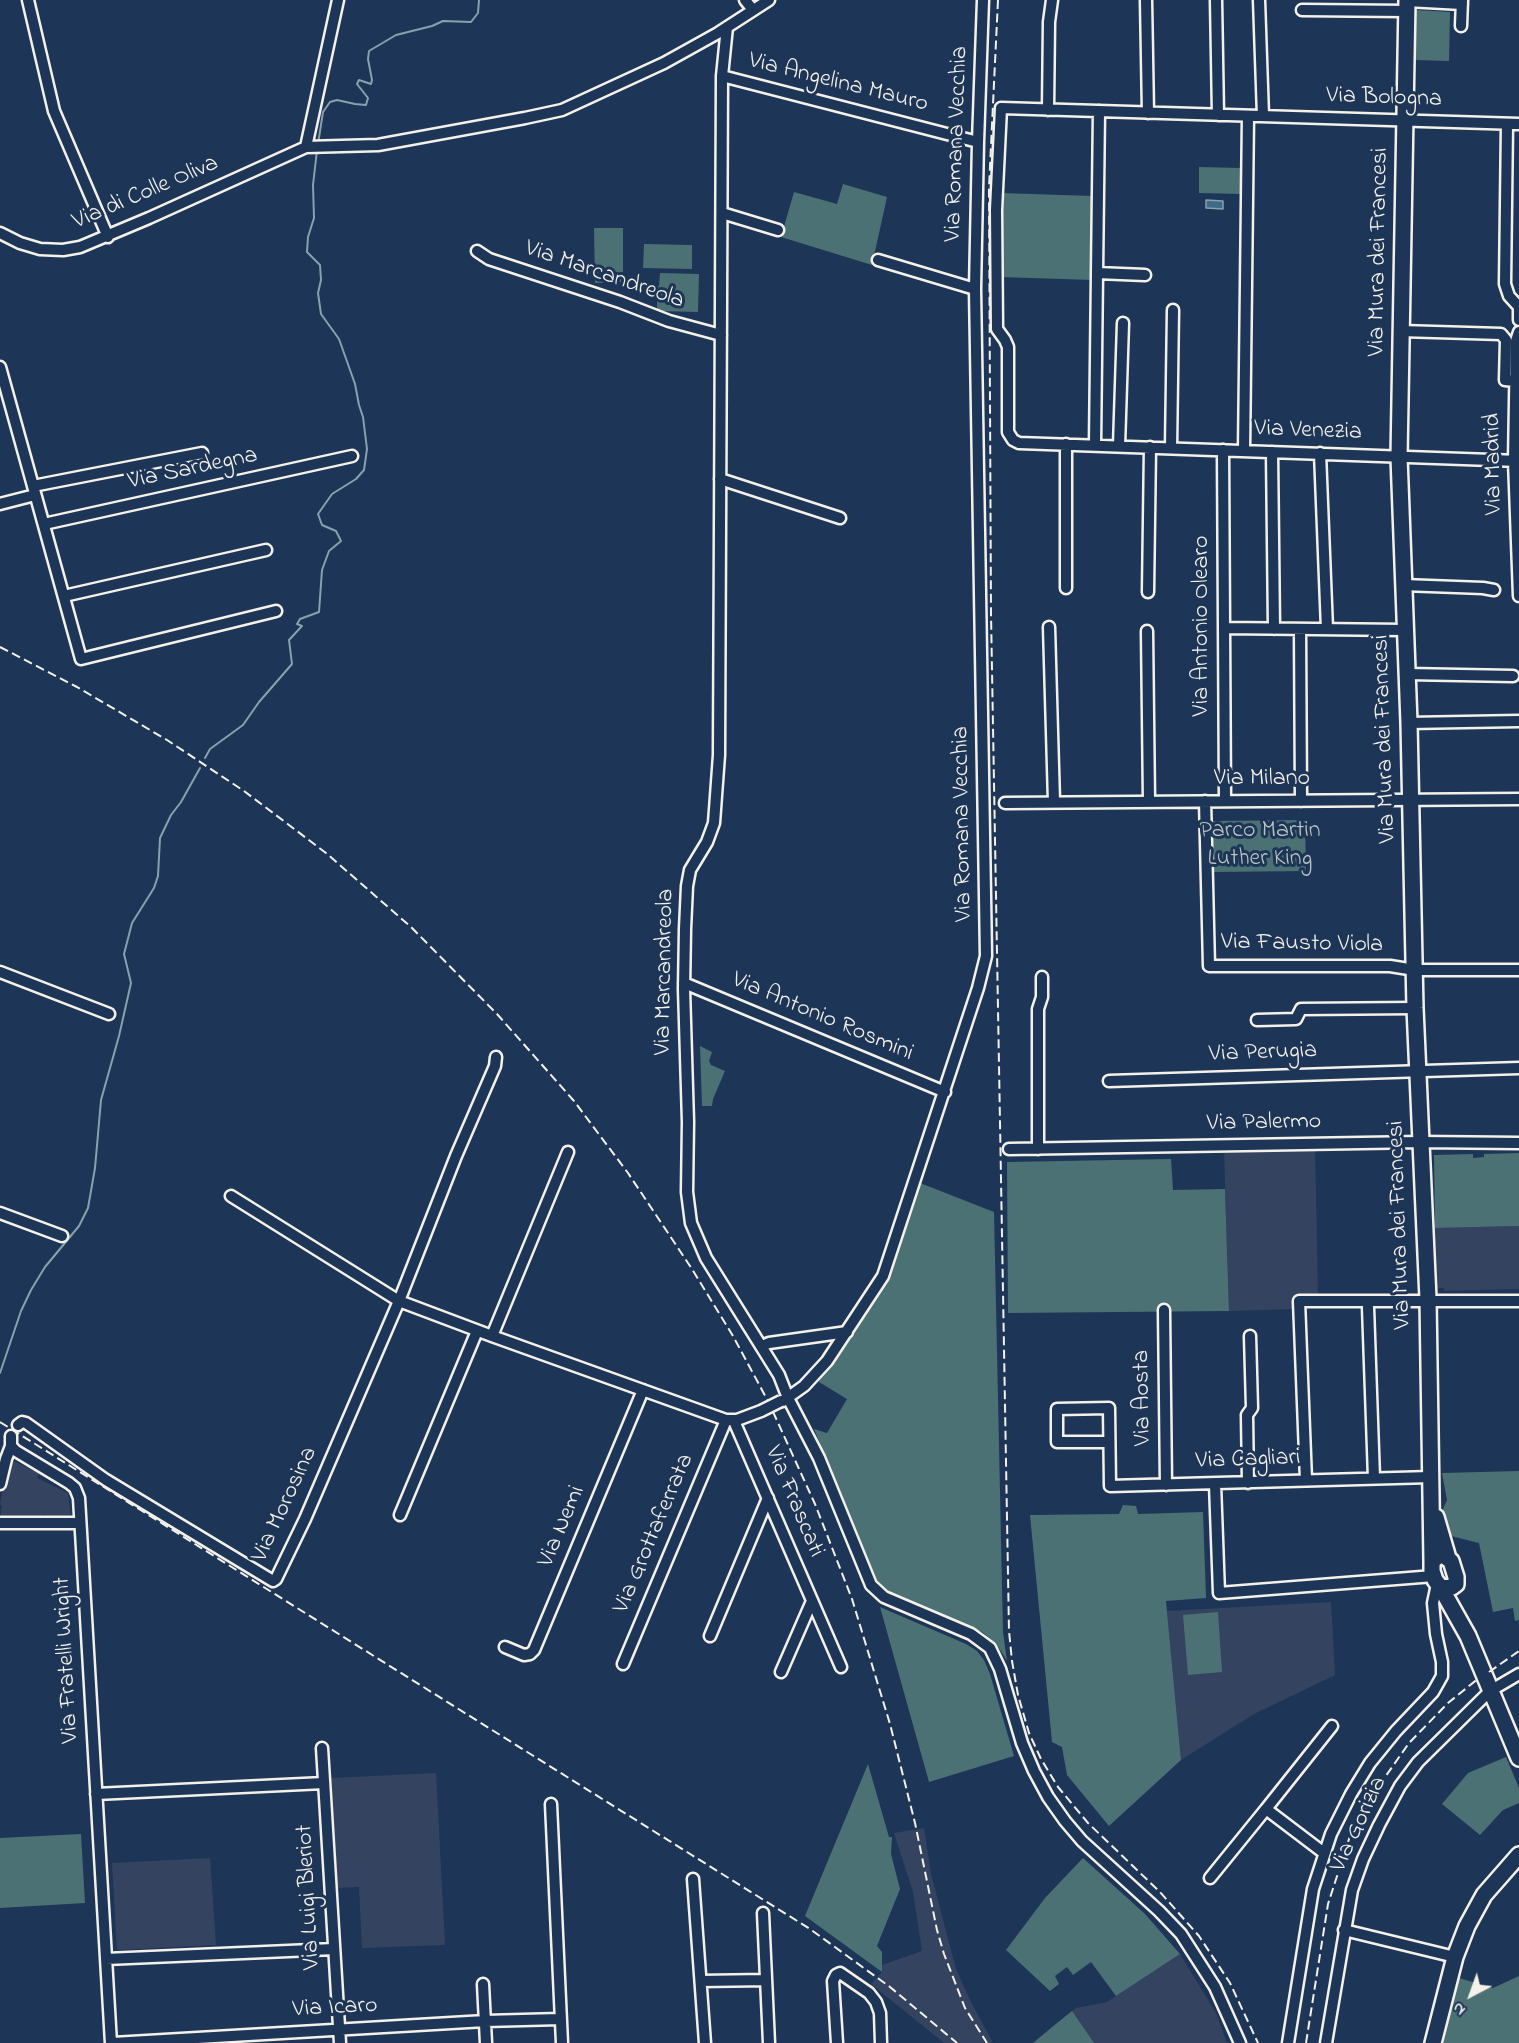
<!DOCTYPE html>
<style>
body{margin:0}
#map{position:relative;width:1519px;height:2043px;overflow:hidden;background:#1d3557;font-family:"Indie Flower",sans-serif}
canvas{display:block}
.north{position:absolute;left:1441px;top:1965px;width:60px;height:60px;-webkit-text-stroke:4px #1d3557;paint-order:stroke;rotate:221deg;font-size:16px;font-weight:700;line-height:24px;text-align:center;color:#f4f1e8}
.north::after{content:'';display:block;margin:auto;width:21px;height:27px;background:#f4f1e8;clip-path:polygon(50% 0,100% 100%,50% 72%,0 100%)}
</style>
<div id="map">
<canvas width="1519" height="2043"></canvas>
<div class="north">N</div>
</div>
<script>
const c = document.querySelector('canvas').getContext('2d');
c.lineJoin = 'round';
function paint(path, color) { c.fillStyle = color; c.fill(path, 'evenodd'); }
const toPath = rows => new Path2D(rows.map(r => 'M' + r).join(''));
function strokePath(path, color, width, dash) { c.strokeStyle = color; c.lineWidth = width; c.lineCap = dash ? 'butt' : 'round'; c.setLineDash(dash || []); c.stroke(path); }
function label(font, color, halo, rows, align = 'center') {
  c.font = font + ' "Indie Flower",sans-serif'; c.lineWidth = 6; c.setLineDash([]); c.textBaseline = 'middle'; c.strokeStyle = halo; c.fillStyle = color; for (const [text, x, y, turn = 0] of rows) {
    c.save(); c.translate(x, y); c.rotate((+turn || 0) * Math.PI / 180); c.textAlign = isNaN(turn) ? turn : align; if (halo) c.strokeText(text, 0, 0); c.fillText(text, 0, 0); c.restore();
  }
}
paint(toPath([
 [1315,1146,1318,1296,1294,1296,1294,1309,1229,1311,1224,1148,1227,1151],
 [1519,1226,1519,1289,1444,1291,1444,1288,1437,1288,1435,1228],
 [9,1459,39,1473,37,1478,68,1493,71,1518,46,1520,45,1513,44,1516,32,1517,31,1522,0,1521,2,1506,0,1504],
 [1331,1602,1335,1675,1254,1714,1181,1760,1167,1611],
 [436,1773,445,1945,362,1948,359,1887,336,1888,331,1778],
 [924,1828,931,1874,956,1969,971,2002,993,2043,944,2043,871,1984,882,1972,882,1965,922,1951,913,1892,894,1833],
 [210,1858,216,1945,117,1950,112,1863],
 [1180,1954,1216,2013,1227,2043,1033,2043,1076,2008,1107,2002]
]), '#344460');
paint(toPath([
 [1416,10,1450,12,1449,61,1415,60],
 [1199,167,1241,168,1241,194,1199,193],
 [843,184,887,197,872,265,781,237,794,192,837,204],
 [1000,193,1093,196,1093,280,1000,277],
 [594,228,623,228,623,282,595,283],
 [644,244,692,245,692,269,643,268],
 [660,273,699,274,698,312,657,311,657,286,659,286],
 [1305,820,1306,871,1214,872,1213,821],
 [700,1046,712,1052,709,1061,711,1065,725,1071,713,1099,712,1106,702,1106],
 [1519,1153,1519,1226,1435,1228,1434,1155,1473,1154,1473,1158,1484,1157,1484,1154],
 [1171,1159,1173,1190,1225,1189,1229,1311,1008,1313,1007,1162],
 [915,1181,994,1212,1003,1632,1007,1661,997,1645,982,1632,890,1592,878,1583,814,1429,827,1433,847,1399,819,1382,823,1366,883,1276],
 [1519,1471,1519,1620,1515,1621,1513,1608,1493,1612,1479,1543,1447,1535,1442,1519,1443,1509,1447,1500,1442,1473],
 [1123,1505,1136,1506,1138,1514,1203,1512,1206,1598,1166,1601,1181,1760,1109,1826,1067,1775,1062,1747,1052,1742,1030,1515,1119,1514],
 [880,1607,966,1644,977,1651,984,1660,990,1674,1014,1756,929,1782],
 [1218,1612,1222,1672,1188,1675,1183,1615],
 [1506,1757,1519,1788,1519,1803,1503,1810,1480,1835,1442,1804,1468,1773],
 [868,1764,889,1837,892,1837,891,1854,900,1889,877,1946,882,1952,882,1972,805,1916],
 [81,1834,85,1903,0,1908,0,1838],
 [1083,1858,1145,1914,1180,1954,1116,1996,1091,1962,1073,1975,1067,1967,1055,1976,1059,1984,1050,1991,1006,1950,1045,1898],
 [1519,1976,1519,2043,1443,2043,1459,1978,1493,1988],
 [1072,2011,1094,2043,1033,2043,1057,2023]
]), '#4b7174');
const water = toPath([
 [1206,200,1223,201,1223,209,1206,208,1206,200]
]);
paint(water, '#3f6b86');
strokePath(water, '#87a1ad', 1.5);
strokePath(toPath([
 [318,144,323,112,330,102,337,100,355,104,366,105,368,98,357,84,359,80,371,84,372,80,368,59,369,51,396,35,432,26,443,21,471,22,478,13,479,0],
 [205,758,210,749,243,725,259,702,292,664,289,640,302,626,297,624,300,619,319,612,322,570,329,551,341,541,336,531,322,525,318,514,332,494,356,479,364,470,367,449,363,417,359,405,355,384,339,339,321,314,318,293,321,280,320,265,307,252,308,237,314,218,313,185,317,150],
 [0,1373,21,1311,31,1290,45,1267,79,1226,88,1208,95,1168,101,1100,119,1036,131,983,124,954,132,923,154,888,158,876,160,838,171,815,181,802,200,768]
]), '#87a1ad', 2);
const street = toPath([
 [28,0,54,111,108,237],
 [745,0,753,10],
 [1146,0,1148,113],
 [1216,0,1218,115],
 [1259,0,1263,116],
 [1407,1,1462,4],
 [1302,10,1407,11],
 [1461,26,1462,0],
 [727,27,722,76,719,755,714,823,707,842,690,870,687,886,685,929,684,989,688,1122,687,1192,691,1223,706,1258,779,1375,788,1398,819,1458,871,1585,884,1597,971,1634,990,1648,1000,1669,1022,1743,1034,1771,1048,1797,1065,1821,1082,1841,1159,1911,1181,1934,1215,1987,1240,2043],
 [722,76,978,142],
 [1048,110,1049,22,1052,0],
 [1099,111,1097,273,1145,275],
 [1507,124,1505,284,1509,296,1519,307,1519,320],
 [1519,124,1001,108,996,210,997,329,1005,340,1008,347,1008,432,1013,440,1019,443,1519,461],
 [306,147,338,0],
 [722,213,778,230],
 [0,233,20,243,40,249,63,250,80,247,149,218,306,147,378,145,525,118,562,110,664,63,718,33,769,0],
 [477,251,489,259,620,302,669,321,721,335],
 [878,260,975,289],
 [1401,331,1501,334,1506,340,1505,380,1515,381],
 [1519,332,1516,341,1514,461,1519,596],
 [0,367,81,659,276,611],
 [1095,445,1097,273],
 [1119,446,1123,323],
 [1171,448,1173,310],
 [1223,450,1225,801],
 [1244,451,1248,116],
 [1272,452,1274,629],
 [1320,453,1327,629],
 [720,479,840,518],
 [33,486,202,453],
 [0,504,35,495],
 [44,524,352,456],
 [1403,585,1483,588,1494,590],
 [1066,588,1066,444],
 [1148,592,1150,447],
 [64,596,266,550],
 [1049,627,1054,802],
 [1225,628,1404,630],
 [1300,629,1301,801],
 [1147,631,1149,802],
 [1407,674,1513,676],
 [1409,723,1519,721],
 [1205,801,1209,966,1390,966,1415,970,1519,970],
 [1005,803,1519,799],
 [0,972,109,1014],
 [684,983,945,1092],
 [1257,1020,1296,1019,1301,1009,1415,1008],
 [1109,1081,1519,1068],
 [1009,1149,1420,1142,1519,1143],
 [1038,1149,1038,1009,1042,997,1042,977],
 [231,1196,399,1301,456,1156,495,1066,496,1057],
 [0,1213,62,1236],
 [1368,1307,1374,1478],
 [1164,1310,1166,1485],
 [492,1336,568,1152],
 [762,1346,769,1343,847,1332],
 [783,1401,804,1386,827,1361,883,1276,978,988,986,956,975,289,978,142,983,0],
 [734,1421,841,1667],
 [18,1425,22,1422,26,1423,106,1480,273,1581,276,1579,305,1519,399,1301,492,1336,726,1420,737,1420,761,1411],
 [1109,1442,1057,1442,1057,1409,1109,1408,1110,1486,1431,1477],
 [11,1446,16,1451,69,1483,75,1488,79,1498,111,2043],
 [1306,1480,1299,1301,1519,1301],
 [1248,1483,1247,1415,1252,1408,1250,1336],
 [0,1484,6,1459,11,1446,11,1436],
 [1215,1484,1219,1593,1434,1576],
 [400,1515,477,1331],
 [0,1523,80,1523],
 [710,1636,768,1498],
 [505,1647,524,1655,530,1654,534,1650,643,1390],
 [623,1664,726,1420],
 [781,1672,812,1601],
 [322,1748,340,2043],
 [96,1794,324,1783],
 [551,1804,562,2043],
 [1266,1809,1332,1726],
 [1210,1878,1266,1809,1324,1853],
 [693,1879,705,2043],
 [763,1913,769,2043],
 [1344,1930,1455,1957],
 [106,1959,334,1949],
 [701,1981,766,1980],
 [483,1984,486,2043],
 [113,2043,485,2021,560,2019],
 [837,2043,833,1981,836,1975,840,1973,869,1993,876,2002,880,2013,881,2043],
 [1288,2043,1313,1889,1331,1834,1351,1794,1370,1763,1396,1731,1433,1692,1442,1676,1442,1662,1436,1634,1433,1603,1437,1584],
 [1326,2043,1352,1890,1363,1859,1379,1825,1400,1786,1418,1762,1490,1691,1519,1674]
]);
const secondary = toPath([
 [1407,0,1399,457,1409,723,1415,1008,1428,1299,1432,1562],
 [1436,1517,1448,1558],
 [1438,1556,1444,1556,1451,1561,1456,1577,1456,1584,1452,1587,1441,1588,1435,1580,1432,1571,1432,1562,1438,1556],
 [1441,1588,1468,1636,1519,1758],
 [1433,2043,1455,1957,1467,1926,1484,1895,1519,1855]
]);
strokePath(street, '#f4f1e8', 15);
strokePath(secondary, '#f4f1e8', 20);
strokePath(street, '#1d3557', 10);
strokePath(secondary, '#1d3557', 15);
strokePath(toPath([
 [998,0,989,188,991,613,1009,1631,1012,1661,1018,1695,1029,1733,1041,1759,1058,1787,1088,1823,1160,1892,1199,1936,1230,1983,1258,2043],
 [0,647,77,687,167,740,244,791,326,853,411,927,497,1014,574,1101,628,1173,692,1269,733,1336,769,1403,815,1504,852,1599,890,1724,915,1823,937,1930,944,1954,965,2008,987,2043],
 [0,1422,810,1929,890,1987,957,2043],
 [1489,1672,1519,1651],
 [1306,2043,1328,1904,1351,1833,1376,1790,1409,1743,1448,1703,1479,1678]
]), '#f4f1e8', 2, [9, 4.5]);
const streetBridge = toPath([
 [761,1411,781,1401]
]);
strokePath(streetBridge, '#f4f1e8', 15, []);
strokePath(streetBridge, '#1d3557', 10);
label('24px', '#f4f1e8', '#1d3557', [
 ["Via Angelina Mauro",838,84,14],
 ["Via Bologna",1384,99,2],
 ["Via Romana Vecchia",958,144,-88],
 ["Via di Colle Oliva",146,194,-23],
 ["Via Mura dei Francesi",1380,252,-89],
 ["Via Marcandreola",604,276,19],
 ["Via Venezia",1308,432,2],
 ["Via Madrid",1495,464,-91],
 ["Via Sardegna",193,470,-12],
 ["Via Antonio Olearo",1203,626,-90],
 ["Via Mura dei Francesi",1386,739,-92],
 ["Via Milano",1262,780],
 ["Via Romana Vecchia",964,824,-91],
 ["Via Fausto Viola",1302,945,1],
 ["Via Marcandreola",666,972,-89],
 ["Via Antonio Rosmini",822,1018,23],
 ["Via Perugia",1263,1054,-2],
 ["Via Palermo",1264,1124,-1],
 ["Via Mura dei Francesi",1401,1225,-92],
 ["Via Aosta",1144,1398,-91],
 ["Via Cagliari",1248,1461,-2],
 ["Via Frascati",793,1502,67],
 ["Via Morosina",286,1505,-65],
 ["Via Nemi",563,1527,-67],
 ["Via Grottaferrata",655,1534,-67],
 ["Via Fratelli Wright",68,1660,-93],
 ["Via Gorizia",1360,1825,-65],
 ["Via Luigi Bleriot",310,1897,-93],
 ["Via Icaro",335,2009,-3]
]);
label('24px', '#b9c4bf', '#1d3557', [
 ["Parco Martin",1260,832],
 ["Luther King",1260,860]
]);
</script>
